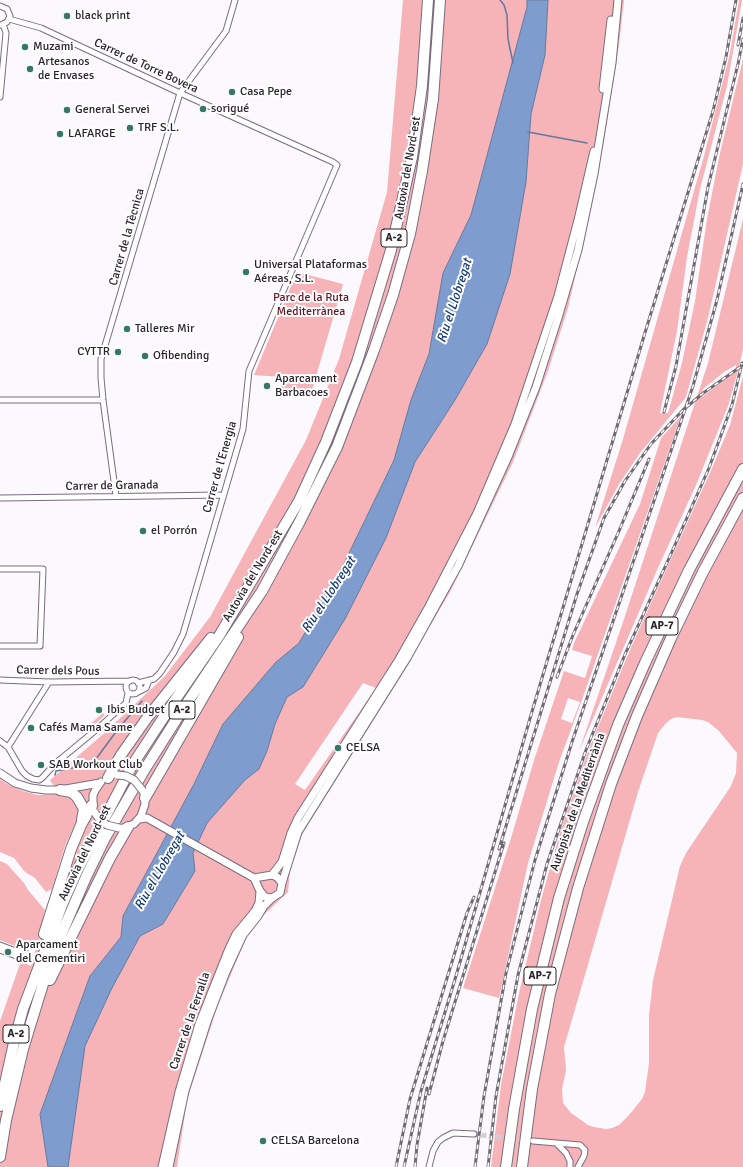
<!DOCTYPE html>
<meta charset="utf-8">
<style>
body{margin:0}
canvas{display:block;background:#fcf9fe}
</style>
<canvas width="743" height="1167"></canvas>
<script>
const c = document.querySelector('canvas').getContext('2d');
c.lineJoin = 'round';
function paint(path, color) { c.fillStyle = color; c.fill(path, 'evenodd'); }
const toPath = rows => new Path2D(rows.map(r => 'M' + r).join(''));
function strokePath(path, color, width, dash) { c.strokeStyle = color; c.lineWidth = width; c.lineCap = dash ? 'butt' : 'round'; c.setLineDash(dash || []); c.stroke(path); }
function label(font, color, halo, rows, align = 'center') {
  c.font = font + ' Signika,sans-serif'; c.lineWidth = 4; c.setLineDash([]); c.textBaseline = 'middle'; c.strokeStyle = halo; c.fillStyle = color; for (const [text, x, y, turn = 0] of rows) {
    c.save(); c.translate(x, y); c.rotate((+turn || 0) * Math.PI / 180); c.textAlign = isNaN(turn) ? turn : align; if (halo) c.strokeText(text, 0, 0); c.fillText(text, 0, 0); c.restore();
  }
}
paint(toPath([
 [403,0,527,0,527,7,471,215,443,273,429,354,411,400,394,459,336,580,299,643,276,662,223,724,194,784,123,916,121,937,90,976,40,1114,48,1167,0,1167,0,1021,21,961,31,966,36,948,17,943,15,946,0,940,0,861,7,864,24,883,28,890,45,910,38,944,67,846,81,814,80,809,77,821,65,846,52,889,46,892,35,878,25,872,14,858,0,852,0,779,7,784,23,791,38,795,59,794,50,780,101,736,165,676,210,617,306,440,339,359,387,192],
 [548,0,624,0,619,45,604,141,588,220,568,308,548,371,513,462,450,592,411,658,368,728,306,823,290,871,288,892,250,928,217,1008,187,1100,177,1167,68,1167,85,1046,112,988,140,936,163,924,195,871,193,853,207,823,245,780,259,769,267,751,275,724,287,697,303,687,345,619,386,538,415,462,455,400,487,344,510,274,526,182,531,114,545,55],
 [363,683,376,688,305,790,295,784],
 [739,0,742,0,727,86,700,189,687,257,677,331,660,413,668,413,682,363,695,301,707,219,720,153,743,59,743,164,708,318,686,397,640,453,619,484,595,528,623,439,704,156,730,53],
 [743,219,743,349,738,371,728,406,696,485,657,570,579,751,624,619,708,363],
 [736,365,736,371,702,397,703,389,724,372],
 [297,272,343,284,310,397,280,395,282,377,254,375],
 [743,376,743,1167,491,1167,501,1085,519,993,541,900,561,829,588,751,632,645,713,466,730,425],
 [677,717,702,720,708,722,719,731,737,753,736,773,731,786,686,853,680,866,653,980,649,1015,649,1063,645,1092,642,1099,629,1115,619,1125,612,1128,606,1129,594,1127,588,1125,571,1113,563,1103,562,1089,566,1070,564,1047,638,792,658,733,666,723,671,719],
 [681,416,583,697,559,762,528,863,499,998,463,988,511,838,535,757,564,671,585,678,592,656,572,650,574,643,640,504,661,438],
 [568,698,580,702,572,723,561,719],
 [103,713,105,715,104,716,92,727,89,725]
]), '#f6b4b8');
const water = toPath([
 [527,0,548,0,545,55,531,114,526,182,510,274,487,344,455,400,415,462,386,538,345,619,303,687,287,697,275,724,267,751,259,769,245,780,207,823,193,853,195,871,163,924,140,936,112,988,85,1046,68,1167,48,1167,40,1114,90,976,121,937,123,916,194,784,223,724,276,662,299,643,336,580,394,460,411,400,429,354,443,273,471,215,527,7,527,0]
]);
paint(water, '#7e9dce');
strokePath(water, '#64789d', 1);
strokePath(toPath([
 [500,0,504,5,507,15,508,39,513,63],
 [528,132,587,143],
 [55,775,56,771,88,765,96,759,118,729,142,701]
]), '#64789d', 1.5);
strokePath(toPath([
 [474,1134,527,1141]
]), '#d2ced4', 5, [5, 2.5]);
const minor = toPath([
 [0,6,7,9,10,16,7,22,1,25],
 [9,19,41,28,180,93,333,162,337,165,249,371,243,429,183,634,174,652,160,673,154,679,138,683],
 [0,97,6,33,3,24],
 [0,400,103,400],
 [116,496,103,400,101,378,101,359,180,93,226,31,235,0],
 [0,498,155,496,220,495,223,497],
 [0,569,43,569,40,646,0,646],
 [0,680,49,682,130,681],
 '126 687a7 7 0 1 1 14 0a7 7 0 1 1-14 0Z',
 [138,692,146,688,149,680],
 [0,741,8,747,22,771,27,776,33,779,39,780,42,778,56,763,97,729,126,703,128,693],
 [8,747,49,682],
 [0,945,18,952],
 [0,950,19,957],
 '18 954a4 4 0 1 1 8 0a4 4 0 1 1-8 0Z',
 [533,1141,580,1145,585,1150,584,1156,578,1167],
 [558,1145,566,1153,570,1161,570,1167],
 [429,1167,433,1151,438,1142,443,1138,453,1133,474,1134]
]);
const tertiary = toPath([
 [603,89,611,20],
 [0,773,15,783,31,788,46,790,60,790,100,783],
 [93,809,93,795,96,789,101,782],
 [139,819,147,818,254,878,260,891,265,897,272,898,280,893,282,883,298,832,407,658,458,566,508,457,536,387,558,318,578,250,594,174,612,63,618,0],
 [123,828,134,824,141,816,145,804,144,793],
 [272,875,282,862,291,833,298,818,398,661,428,608,477,513,515,424,558,296,578,220,594,151],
 [254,878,272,875,277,877,282,883],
 [162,1167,179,1092,199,1024,228,951,236,934,255,911,259,903,260,891],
 [169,1167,185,1091,208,1019,226,972,243,935,258,916,264,906,272,898]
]);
const motorway = toPath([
 [108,778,121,755,147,718,211,638],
 [60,790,71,792,77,797,84,809,82,820],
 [145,798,238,637],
 [44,934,71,849,81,825,92,805],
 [50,980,110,858,128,827],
 [0,1106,15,1038,23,1009,62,905,77,871,133,764,173,703,219,636,299,501,326,442,357,362,391,250,412,157,422,86,428,0],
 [0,1157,6,1120,23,1049,51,958,86,877,105,838,145,769,181,712,262,591,299,523,337,447,374,350,393,295,410,234,422,171,433,99,440,0],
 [506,1167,514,1109,532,1009,559,898,583,822,618,725,645,663,689,570,743,469],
 [522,1167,532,1089,550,994,578,888,611,784,637,716,671,638,703,572,743,498]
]);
strokePath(minor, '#796c7e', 7);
strokePath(tertiary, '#796c7e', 9);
strokePath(motorway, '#796c7e', 12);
strokePath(minor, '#fff', 5);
strokePath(tertiary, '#fff', 7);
strokePath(motorway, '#fff', 10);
const rail = toPath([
 [738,45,743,18],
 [664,412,676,366,708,187,738,64,743,39],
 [557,677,573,635,619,531,649,459],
 [499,849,577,594,604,518,625,481,651,444,683,410,702,394,743,365],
 [429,1094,443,1041,504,843],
 [396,1167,410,1099,467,913,474,897],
 [404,1167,421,1091,456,976,531,715,644,336,713,111,726,57,736,0],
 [415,1167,417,1145,427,1088],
 [475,1167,484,1096,506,973,535,860,572,742,693,386,717,300,743,184],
 [488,1167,496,1096,518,975,547,864,586,750,626,652,670,556,709,468,732,405,742,363]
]);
strokePath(rail, '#706b72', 3);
strokePath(rail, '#fff', 1.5, [4.5]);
const tertiaryBridge = toPath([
 [117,775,126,776,134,780,143,791],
 [95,813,100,820,107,825,119,828]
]);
strokePath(tertiaryBridge, '#796c7e', 9, []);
strokePath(tertiaryBridge, '#fff', 7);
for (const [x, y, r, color] of [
 [67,16,4,"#377765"],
 [25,47,4,"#377765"],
 [30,69,4,"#377765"],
 [232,92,4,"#377765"],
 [203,109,4,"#377765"],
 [67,110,4,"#377765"],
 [130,128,4,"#377765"],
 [60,134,4,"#377765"],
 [246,272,4,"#377765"],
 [127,329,4,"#377765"],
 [118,352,4,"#377765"],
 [145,356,4,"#377765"],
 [267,386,4,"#377765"],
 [143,531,4,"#377765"],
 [99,710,4,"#377765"],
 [31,728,4,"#377765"],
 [338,748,4,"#377765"],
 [41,765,4,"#377765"],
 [8,952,4,"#377765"],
 [263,1141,4,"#377765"]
]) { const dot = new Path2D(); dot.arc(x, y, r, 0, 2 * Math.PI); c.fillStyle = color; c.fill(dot); strokePath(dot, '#fff', 1.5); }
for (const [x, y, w] of [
 [394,238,26],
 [662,626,32],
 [182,710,26],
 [540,976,32],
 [16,1034,26]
]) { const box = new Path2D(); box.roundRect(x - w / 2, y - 9, w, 18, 3); c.fillStyle = '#fff'; c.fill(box); strokePath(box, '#29232b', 1); }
label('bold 11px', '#29232b', null, [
 ["A-2",394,238],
 ["AP-7",662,626],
 ["A-2",182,710],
 ["AP-7",540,976],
 ["A-2",16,1034]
]);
label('12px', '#29232b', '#fff', [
 ["black print",75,16],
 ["Muzami",33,47],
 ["Artesanos",38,62],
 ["de Envases",38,76],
 ["Casa Pepe",240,92],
 ["sorigué",211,109],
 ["General Servei",75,110],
 ["TRF S.L.",138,128],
 ["LAFARGE",68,134],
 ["Universal Plataformas",254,265],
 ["Aéreas, S.L.",254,279],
 ["Talleres Mir",135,329],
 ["CYTTR",110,352,"right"],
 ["Ofibending",153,356],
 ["Aparcament",275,379],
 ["Barbacoes",275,393],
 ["el Porrón",151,531],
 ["Ibis Budget",107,710],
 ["Cafés Mama Same",39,728],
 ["CELSA",346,748],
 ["SAB Workout Club",49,765],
 ["Aparcament",16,945],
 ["del Cementiri",16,959],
 ["CELSA Barcelona",271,1141]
], 'left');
label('12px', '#29232b', '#fff', [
 ["Carrer de Torre Bovera",146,66,25],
 ["Autovia del Nord-est",408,168,-80],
 ["Carrer de la Tècnica",127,237,-74],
 ["Carrer de l'Energia",220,467,-74],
 ["Carrer de Granada",112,486,-1],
 ["Autovia del Nord-est",253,576,-59],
 ["Carrer dels Pous",58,671,1],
 ["Autopista de la Mediterrània",578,802,-71],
 ["Autovia del Nord-est",85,853,-64],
 ["Carrer de la Ferralla",190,1021,-71]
]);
label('12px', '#641624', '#fff', [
 ["Parc de la Ruta",311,298],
 ["Mediterrànea",311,312]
]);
label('italic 13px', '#133873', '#fff', [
 ["Riu el Llobregat",455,301,-72],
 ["Riu el Llobregat",329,595,-57],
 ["Riu el Llobregat",160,871,-60]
]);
</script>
